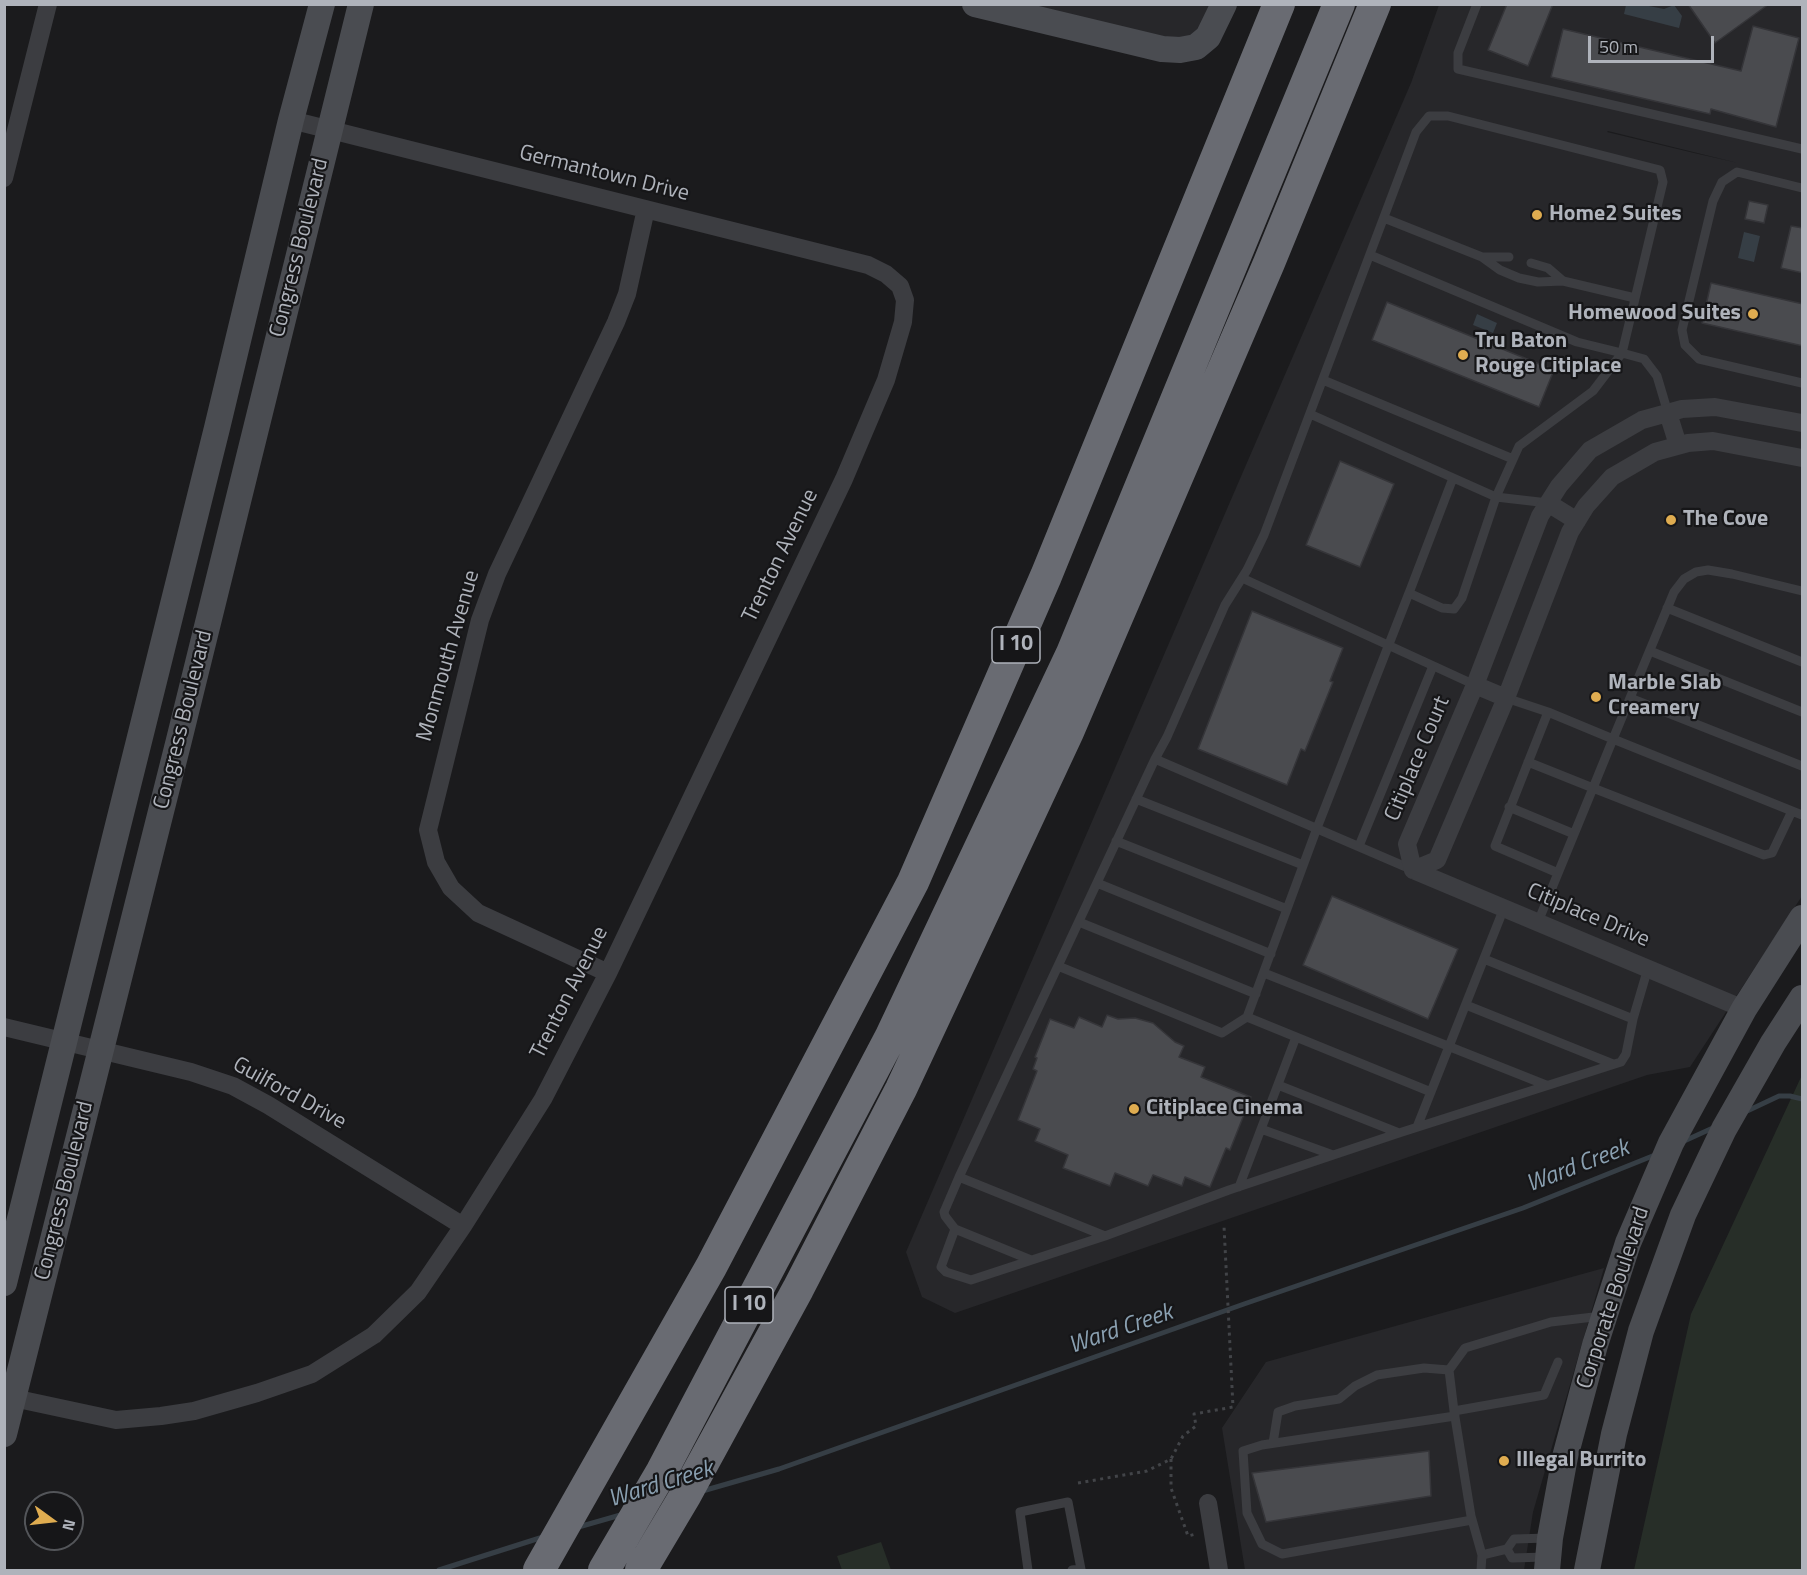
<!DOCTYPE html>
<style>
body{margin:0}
#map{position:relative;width:1807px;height:1575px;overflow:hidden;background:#1b1b1d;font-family:"Titillium Web",sans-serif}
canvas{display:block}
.frame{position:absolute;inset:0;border:6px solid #afb3bb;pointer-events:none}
.north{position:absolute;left:24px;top:1491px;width:60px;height:60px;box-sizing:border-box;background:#161618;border:2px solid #535559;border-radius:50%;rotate:105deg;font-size:16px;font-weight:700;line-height:24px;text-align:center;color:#afb3bb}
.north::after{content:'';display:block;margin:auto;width:21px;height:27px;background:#dfac50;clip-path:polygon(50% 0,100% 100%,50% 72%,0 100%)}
.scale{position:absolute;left:1588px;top:36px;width:126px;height:27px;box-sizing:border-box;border:3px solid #afb3bb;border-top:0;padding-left:8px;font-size:18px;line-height:21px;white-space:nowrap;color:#afb3bb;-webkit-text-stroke:4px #161618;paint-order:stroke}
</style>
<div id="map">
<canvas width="1807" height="1575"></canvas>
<div class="frame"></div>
<div class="north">N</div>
<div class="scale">50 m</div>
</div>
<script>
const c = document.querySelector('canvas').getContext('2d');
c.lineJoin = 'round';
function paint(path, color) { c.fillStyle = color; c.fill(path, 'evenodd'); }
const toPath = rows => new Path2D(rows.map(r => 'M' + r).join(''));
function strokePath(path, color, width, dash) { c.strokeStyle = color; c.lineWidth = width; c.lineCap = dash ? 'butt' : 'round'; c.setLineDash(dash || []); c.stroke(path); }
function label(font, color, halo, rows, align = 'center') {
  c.font = font + ' "Titillium Web",sans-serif'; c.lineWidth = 4.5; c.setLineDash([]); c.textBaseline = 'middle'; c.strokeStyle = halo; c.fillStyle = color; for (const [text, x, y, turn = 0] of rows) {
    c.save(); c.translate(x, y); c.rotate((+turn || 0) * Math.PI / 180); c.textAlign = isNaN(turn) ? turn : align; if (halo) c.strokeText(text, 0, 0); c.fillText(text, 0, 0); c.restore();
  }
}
paint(toPath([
 [1000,4,1222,5,1180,50],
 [1439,5,1802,5,1802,896,1690,1067,1647,1075,955,1313,922,1297,906,1252,1411,83],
 [1607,132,1608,131,1738,163,1694,153],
 [1604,1268,1533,1512,1524,1570,1245,1570,1222,1428,1266,1362]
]), '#27272a');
paint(toPath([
 [1802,1075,1802,1570,1634,1570,1691,1314],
 [881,1542,891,1570,842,1570,837,1556]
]), '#272e28');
paint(toPath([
 [1674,5,1682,16,1679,28,1624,14,1626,5,1644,5,1664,9],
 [1744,232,1760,236,1754,262,1738,258],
 [1477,314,1497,323,1493,333,1473,325]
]), '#363e45');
strokePath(toPath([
 [1745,1112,1779,1096,1790,1096,1802,1099],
 [1682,1142,1715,1127],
 [699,1492,779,1469,1244,1304,1523,1208,1655,1155],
 [575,1528,624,1514],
 [439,1570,543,1537]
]), '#363e45', 5);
const building = toPath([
 [1507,4,1553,4,1528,66,1488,50,1507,4],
 [1688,4,1769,4,1715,43,1688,4],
 [1753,26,1799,38,1776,127,1711,109,1710,114,1551,77,1563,29,1741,71,1753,26],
 [1749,201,1768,205,1764,223,1745,219,1749,201],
 [1791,226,1803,228,1803,273,1781,268,1791,226],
 [1711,283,1803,304,1803,346,1702,323,1711,283],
 [1387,302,1554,370,1539,407,1372,340,1387,302],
 [1340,461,1394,484,1360,567,1306,545,1340,461],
 [1252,611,1343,648,1330,681,1333,682,1305,751,1301,749,1287,785,1198,749,1252,611],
 [1332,896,1458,949,1428,1019,1303,965,1332,896],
 [1107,1015,1118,1019,1135,1018,1153,1023,1175,1042,1184,1046,1179,1057,1205,1067,1201,1077,1251,1097,1230,1150,1226,1148,1210,1187,1185,1177,1182,1186,1153,1175,1148,1186,1115,1173,1110,1186,1063,1168,1068,1155,1035,1141,1040,1129,1018,1120,1037,1071,1033,1069,1037,1058,1035,1057,1050,1019,1074,1028,1079,1017,1102,1027,1107,1015],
 [1429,1451,1431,1496,1266,1522,1252,1473,1429,1451]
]);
paint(building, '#4a4b4f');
strokePath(building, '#353539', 1.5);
strokePath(toPath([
 [1171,1459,1171,1488,1188,1536,1196,1534],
 [1078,1483,1147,1471,1171,1459,1183,1436,1196,1426,1194,1414,1233,1407,1224,1226]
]), '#424448', 3, [3, 4.5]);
strokePath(toPath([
 [1477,4,1458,53,1458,69,1802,149],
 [1802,188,1737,172,1722,182,1713,201,1682,330,1685,345,1699,359,1802,383],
 [1384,218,1482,257,1500,270,1519,278,1538,282,1563,281,1635,298],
 [1482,257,1509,257],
 [1531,263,1548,268,1563,281],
 [1323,380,1513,459],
 [1310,414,1496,497,1548,503],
 [1242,578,1475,685],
 [1409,593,1453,478],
 [1667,608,1802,662],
 [1650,651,1802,712],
 [1506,698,1548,712,1495,846,1558,873],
 [1630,698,1802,766],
 [1548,712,1613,739,1674,592,1684,579,1696,572,1708,570,1732,574,1802,591],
 [1155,759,1413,870],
 [1528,762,1593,788,1613,739,1792,811],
 [1136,799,1303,865],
 [1509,807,1574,834],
 [1116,841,1287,909],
 [1359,846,1433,666],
 [1097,883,1271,954],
 [1079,922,1256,994],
 [1538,922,1593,788,1764,855,1772,853,1792,811,1802,815],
 [1484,959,1633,1019],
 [1058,966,1222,1033,1247,1017,1317,828,1409,593,1442,608,1454,609,1462,598,1496,497,1519,446,1593,391,1622,353,1577,342,1370,255],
 [1648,968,1633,1019,1626,1054,1621,1062,1399,1133,1229,1190,1105,1236,959,1177,1155,759,1167,737,1225,605,1247,570,1264,535,1416,132,1429,116,1448,116,1660,170,1663,182,1622,353,1644,359,1657,376,1668,413],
 [1264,973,1546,1085],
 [1466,1005,1613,1064],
 [1247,1017,1431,1092],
 [1278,1085,1399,1133],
 [1417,1127,1504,908],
 [1261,1129,1333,1155],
 [959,1177,944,1212,945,1216,955,1229,941,1267,946,1272,971,1280,1105,1236],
 [1239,1187,1296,1037],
 [955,1229,1031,1260],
 [1558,1362,1544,1395,1454,1411,1449,1370,1465,1348,1551,1322,1602,1316],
 [1454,1411,1471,1516,1482,1555,1507,1549,1514,1539,1548,1538],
 [1455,1416,1262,1445,1243,1451,1247,1513,1262,1544,1282,1554,1472,1520],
 [1273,1443,1278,1412,1295,1406,1339,1399,1355,1386,1377,1375,1424,1368,1449,1370],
 [1507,1549,1512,1558,1545,1557],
 [1028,1570,1020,1512,1068,1502,1081,1569,1072,1570],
 [1481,1570,1482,1555]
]), '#3c3d41', 9);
strokePath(toPath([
 [4,178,48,4],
 [1668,413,1678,445],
 [1548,503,1577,521],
 [1475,685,1506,698],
 [1413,870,1407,844,1475,685,1540,516,1559,486,1590,450,1642,420,1682,409,1715,407,1802,423],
 [1413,870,1437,860,1506,698,1570,532,1586,506,1612,477,1655,452,1688,443,1713,441,1802,458],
 [1413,870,1744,1009],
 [608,973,478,913,451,888,436,862,428,830,480,620,497,574,616,322,627,294,646,209],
 [4,1027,191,1072,233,1086,268,1105,463,1226],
 [4,1396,116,1420,161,1416,194,1411,257,1393,312,1374,374,1335,418,1292,463,1226,543,1099,608,973,844,479,886,380,903,322,905,300,900,286,886,274,868,265,291,120],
 [1208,1503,1219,1570]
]), '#3c3d41', 18);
strokePath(toPath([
 [975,4,1162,49,1180,50,1196,47,1208,37,1224,4],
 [4,1283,217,428,291,120,322,4],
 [4,1434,178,744,361,4],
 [1547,1570,1550,1538,1565,1457,1595,1345,1628,1243,1671,1143,1744,1009,1802,918],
 [1587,1570,1614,1434,1641,1331,1683,1215,1724,1129,1773,1043,1802,998]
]), '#4a4c51', 26);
strokePath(toPath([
 [539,1570,711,1267,913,882,1046,576,1279,4],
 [604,1570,662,1471,890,1038,1072,653,1339,4],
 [641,1570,685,1496,798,1289,901,1089,1068,732,1269,263,1375,4]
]), '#696b72', 32);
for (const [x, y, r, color] of [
 [1537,215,6,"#dfac50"],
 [1753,314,6,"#dfac50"],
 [1463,355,6,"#dfac50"],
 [1671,520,6,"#dfac50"],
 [1596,697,6,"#dfac50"],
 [1134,1109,6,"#dfac50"],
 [1504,1461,6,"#dfac50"]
]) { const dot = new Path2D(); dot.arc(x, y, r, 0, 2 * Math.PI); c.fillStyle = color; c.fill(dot); strokePath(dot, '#161618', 2); }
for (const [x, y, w] of [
 [1016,645,48],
 [749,1305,48]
]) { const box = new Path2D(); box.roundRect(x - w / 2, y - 18, w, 36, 4.5); c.fillStyle = '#161618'; c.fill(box); strokePath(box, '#afb3bb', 1.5); }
label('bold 21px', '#afb3bb', null, [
 ["I 10",1016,645],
 ["I 10",749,1305]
]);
label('22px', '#afb3bb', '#161618', [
 ["Germantown Drive",604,174,14],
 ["Congress Boulevard",300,248,-76],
 ["Trenton Avenue",781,556,-64],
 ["Monmouth Avenue",449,656,-74],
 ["Congress Boulevard",184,720,-76],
 ["Citiplace Court",1418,759,-67],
 ["Citiplace Drive",1588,916,23],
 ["Trenton Avenue",570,993,-63],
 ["Guilford Drive",289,1094,29],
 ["Congress Boulevard",65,1191,-76],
 ["Corporate Boulevard",1614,1298,-72]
]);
label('bold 22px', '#afb3bb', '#161618', [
 ["Home2 Suites",1549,215],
 ["Homewood Suites",1741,314,"right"],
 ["Tru Baton",1475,342],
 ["Rouge Citiplace",1475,367],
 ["The Cove",1683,520],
 ["Marble Slab",1608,684],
 ["Creamery",1608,709],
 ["Citiplace Cinema",1146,1109],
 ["Illegal Burrito",1516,1461]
], 'left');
label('italic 24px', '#8aa0b1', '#161618', [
 ["Ward Creek",1578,1167,-21],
 ["Ward Creek",1121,1330,-19],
 ["Ward Creek",661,1485,-17]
]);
</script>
